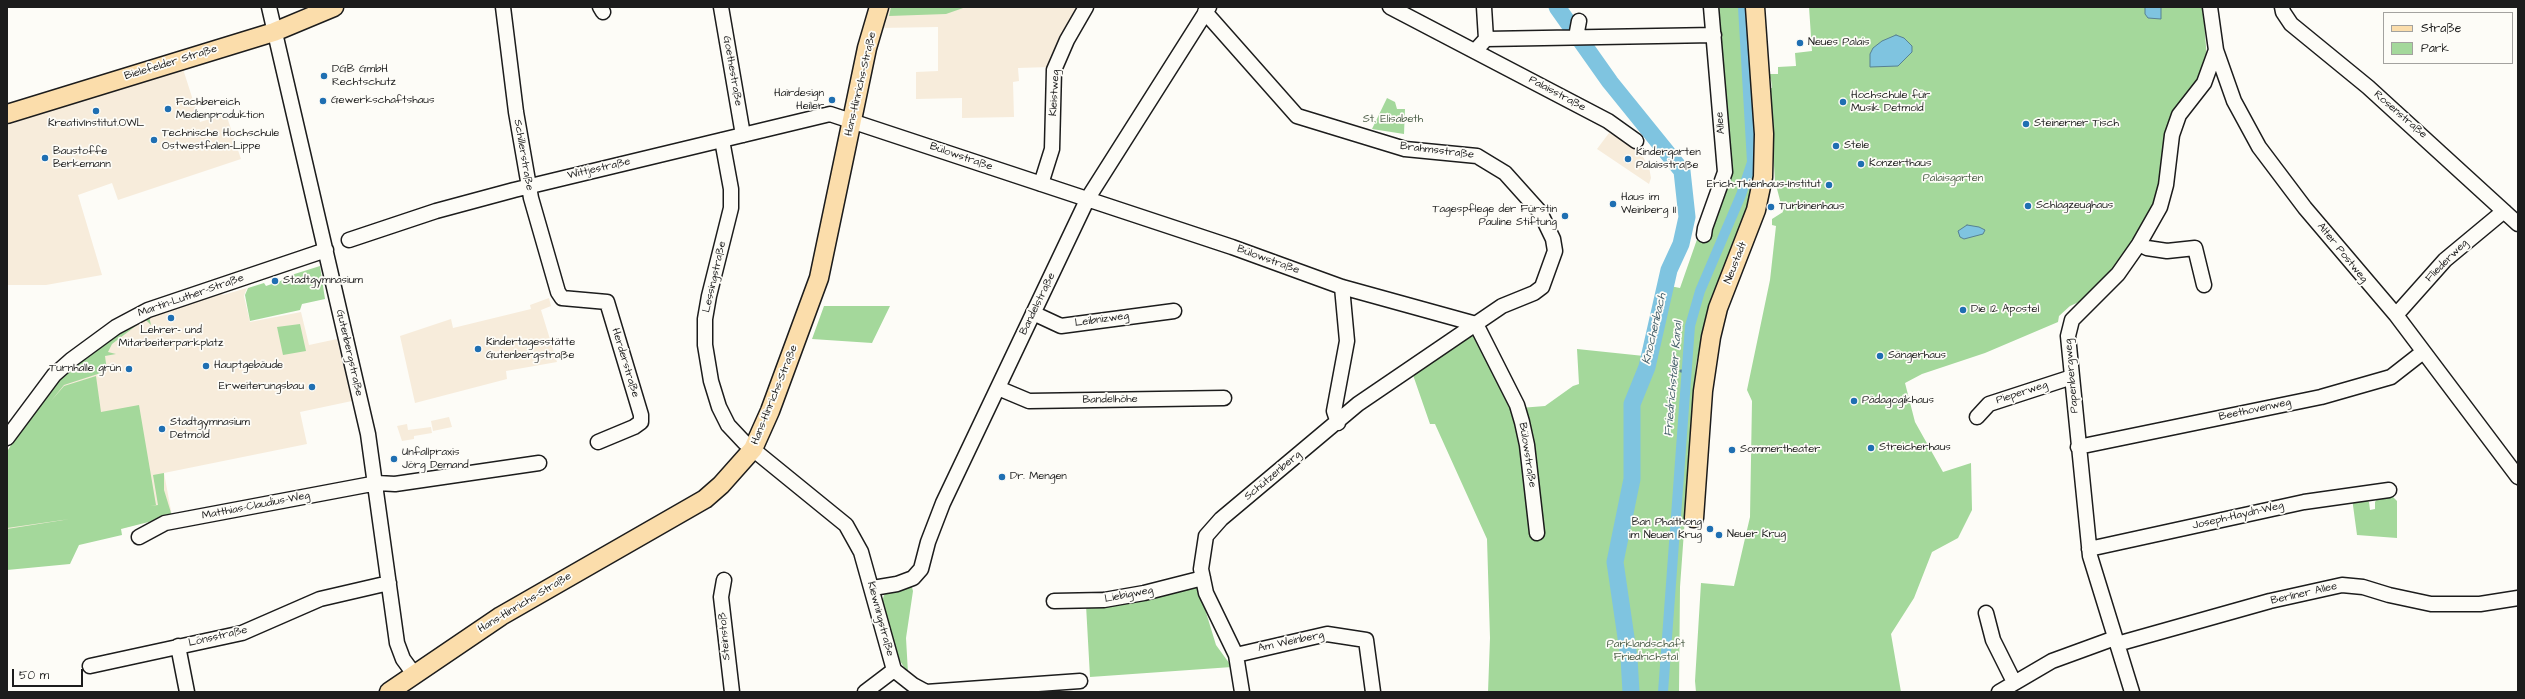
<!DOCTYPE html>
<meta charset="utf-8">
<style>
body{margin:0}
#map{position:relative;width:2525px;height:699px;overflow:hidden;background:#fdfcf7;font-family:"Architects Daughter",sans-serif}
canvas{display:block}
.frame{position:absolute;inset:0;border:8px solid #1c1c1c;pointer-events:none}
.legend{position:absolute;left:2383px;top:12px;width:130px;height:52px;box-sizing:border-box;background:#fdfcf7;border:1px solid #a3a29f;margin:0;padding:5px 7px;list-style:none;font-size:12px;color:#1c1c1c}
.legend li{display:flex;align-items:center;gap:8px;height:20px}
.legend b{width:20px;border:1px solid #a3a29f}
.scale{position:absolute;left:12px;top:669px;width:71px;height:18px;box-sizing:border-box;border:2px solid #1c1c1c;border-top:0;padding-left:5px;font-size:12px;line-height:14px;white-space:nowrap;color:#1c1c1c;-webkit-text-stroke:3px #fdfcf7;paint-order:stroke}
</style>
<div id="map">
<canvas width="2525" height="699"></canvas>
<div class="frame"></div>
<ul class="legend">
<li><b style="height:5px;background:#fbddab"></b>Straße</li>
<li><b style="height:11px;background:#a4d89b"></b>Park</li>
</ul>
<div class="scale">50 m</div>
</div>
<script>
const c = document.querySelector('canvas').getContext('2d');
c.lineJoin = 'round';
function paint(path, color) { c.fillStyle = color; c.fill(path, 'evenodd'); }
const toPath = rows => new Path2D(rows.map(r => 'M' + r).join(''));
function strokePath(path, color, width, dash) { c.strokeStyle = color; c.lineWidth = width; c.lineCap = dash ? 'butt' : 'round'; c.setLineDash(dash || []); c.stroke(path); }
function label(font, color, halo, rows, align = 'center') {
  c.font = font + ' "Architects Daughter",sans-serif'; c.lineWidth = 3.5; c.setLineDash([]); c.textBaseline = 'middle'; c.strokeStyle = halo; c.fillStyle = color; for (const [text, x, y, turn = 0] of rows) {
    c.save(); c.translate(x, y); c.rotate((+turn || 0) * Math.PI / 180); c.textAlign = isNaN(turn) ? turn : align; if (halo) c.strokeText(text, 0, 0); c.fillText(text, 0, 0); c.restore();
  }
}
paint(toPath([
 [885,7,1078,7,1050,57,1050,67,1018,68,1019,81,1013,82,1014,117,962,118,962,98,916,99,916,72,938,71,938,27,879,28],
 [183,69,200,122,226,114,241,159,118,200,112,183,78,195,102,275,46,285,7,285,7,125],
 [1609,133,1636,145,1649,167,1651,178,1649,184,1597,149],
 [247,288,244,296,250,322,301,312,309,345,337,339,352,401,300,412,307,444,164,473,172,516,7,557,7,451,55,384,83,359,144,318,221,293,223,295],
 [549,298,551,306,541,310,557,362,506,371,507,379,415,403,400,336,451,319,453,328,531,309,530,305],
 [449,417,452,427,433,431,431,421],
 [407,424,408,430,431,427,432,433,414,436,414,439,402,441,397,426]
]), '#f7ecdb');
paint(toPath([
 [891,7,966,7,946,14,889,16],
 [1714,7,1749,7,1757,150,1753,193,1709,307,1696,364,1680,587,1679,692,1488,692,1490,638,1487,539,1435,424,1430,424,1413,375,1473,333,1520,408,1545,406,1573,386,1579,384,1577,349,1644,356,1645,344,1660,284,1680,288,1701,228,1723,172],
 [1809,7,2203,7,2207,60,2201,77,2178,107,2156,205,2116,269,2088,298,2070,306,2059,316,2058,322,1985,353,1922,374,1905,383,1915,422,1943,472,1971,463,1972,510,1958,538,1932,552,1914,598,1891,634,1901,692,1696,692,1695,681,1701,583,1734,586,1750,517,1752,401,1747,390,1770,280,1776,226,1772,225,1772,219,1783,212,1775,181,1769,88,1772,88,1771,80,1768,74,1778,74,1778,67,1796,66,1795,53,1812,51],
 [1387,98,1395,102,1397,109,1405,109,1404,134,1372,129],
 [320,266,325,299,302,304,300,310,250,321,245,295,248,288,264,283,266,286,286,279,285,277],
 [824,306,890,306,872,343,812,339],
 [149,316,151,325,145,319,112,344,108,352,116,354,105,356,107,371,64,385,51,401,64,386,96,376,101,412,139,405,156,505,150,506,158,505,153,475,164,473,164,490,172,516,121,529,122,535,79,545,70,564,7,570,7,529,70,519,7,528,7,452,15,438,61,378,126,328],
 [300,324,306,351,283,355,277,327],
 [2389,493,2397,501,2397,538,2357,535,2352,498,2364,497,2369,502,2370,510,2375,509,2375,502,2381,494],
 [1197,583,1216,645,1232,667,1090,677,1086,605],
 [911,584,913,591,906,638,908,673,896,655,882,602,884,595,889,590]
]), '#a4d89b');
const water = toPath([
 [2145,7,2161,7,2161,19,2148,18,2145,14,2145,7],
 [1896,35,1904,38,1912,46,1912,52,1898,66,1870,67,1870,54,1873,48,1882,41,1896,35],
 [1967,225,1979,227,1985,230,1983,234,1964,239,1960,237,1958,231,1967,225]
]);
paint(water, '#7fc4e0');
strokePath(water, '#578192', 1);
strokePath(toPath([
 [1681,371,1686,372]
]), '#578192', 3);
strokePath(toPath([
 [1663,692,1690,326,1700,291,1741,195,1752,162,1743,7]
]), '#7fc4e0', 10);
strokePath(toPath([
 [1557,7,1610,82,1682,171,1687,217,1681,244,1669,270,1647,367,1632,404,1632,479,1615,562,1629,658,1631,692]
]), '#7fc4e0', 17);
const minor = toPath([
 [269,7,368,434,397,643,403,659,414,674],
 [503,7,516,112,531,198,558,292,562,298,607,302,641,415,641,422,634,427,598,442],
 [600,7,603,12],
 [721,7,743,135],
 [1390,7,1608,121,1636,141],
 [1484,7,1486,39],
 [2210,7,2216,50,2234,101,2259,147,2305,208,2396,315,2518,477],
 [2282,7,2283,12,2291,24,2368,87,2518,224],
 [1205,12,1297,116,1405,149,1477,156,1505,173,1540,212,1553,239,1555,251,1542,287,1534,293,1502,306,1358,404,1221,519,1206,536,1201,569,1206,593,1236,655,1242,692],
 [1576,37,1579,21],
 [1475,51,1486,39,1714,35],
 [722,140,731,189,731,208,709,296,705,319,705,345,711,381,719,407,728,425,744,442,846,525,861,552,894,670,913,685,926,692,1080,681],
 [1041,184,1052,149,1054,70,1067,40,1086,7],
 [1704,235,1705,228,1725,172,1711,7],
 [349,240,436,211,514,190,830,114,1232,247,1342,287,1476,324],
 [2139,244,2147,248,2167,251,2195,248,2204,285],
 [1033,313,1061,326,1174,311],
 [2396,315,2445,260,2504,211],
 [1476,324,1517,405,1522,422,1527,445,1537,533],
 [998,388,1029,401,1224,398],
 [1977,417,1989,404,2072,377],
 [1338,423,1334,411,1347,341,1342,287],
 [7,438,54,375,71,360,116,327,148,310,326,250],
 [2078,447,2321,397,2391,377,2423,352],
 [139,537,165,523,377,483,395,484,539,463],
 [2089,549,2304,502,2389,490],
 [724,580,721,597,732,692],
 [873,588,897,584,913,578,921,569,928,542,943,503,1088,198,1209,7],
 [1054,601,1104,600,1144,593,1203,578],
 [1986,613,1993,640,2014,682],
 [2117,644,2270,601,2342,585,2363,587,2389,595,2431,604,2480,604,2518,598],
 [178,646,187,692],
 [1236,655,1327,634,1366,640,1373,692],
 [90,666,242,633,320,599,389,583],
 [865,692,894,670],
 [1999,692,2052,661,2115,638],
 [2132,692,2090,556,2068,336,2072,320,2118,274,2139,244,2160,207,2166,185,2172,135,2179,115,2204,83,2216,50]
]);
const major = toPath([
 [7,114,274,32,334,7],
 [1694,518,1703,391,1711,337,1718,308,1756,210,1763,177,1764,134,1755,7],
 [389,692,501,616,705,499,721,485,753,449,770,411,819,278,867,48,879,7]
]);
strokePath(minor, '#1c1c1c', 17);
strokePath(major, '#1c1c1c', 21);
strokePath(minor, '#fdfcf7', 14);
strokePath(major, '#fbddab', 18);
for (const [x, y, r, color] of [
 [1800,43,4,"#1f6fb2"],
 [324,76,4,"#1f6fb2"],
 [832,100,4,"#1f6fb2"],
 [323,101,4,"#1f6fb2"],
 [1843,102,4,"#1f6fb2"],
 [168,109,4,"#1f6fb2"],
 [96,111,4,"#1f6fb2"],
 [2026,124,4,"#1f6fb2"],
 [154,140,4,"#1f6fb2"],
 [1836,146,4,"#1f6fb2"],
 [45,158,4,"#1f6fb2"],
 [1628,159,4,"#1f6fb2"],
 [1861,164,4,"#1f6fb2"],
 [1829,185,4,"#1f6fb2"],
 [1613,204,4,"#1f6fb2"],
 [2028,206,4,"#1f6fb2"],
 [1771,207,4,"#1f6fb2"],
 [1565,216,4,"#1f6fb2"],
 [275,281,4,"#1f6fb2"],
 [1963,310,4,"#1f6fb2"],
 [171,318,4,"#1f6fb2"],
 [478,349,4,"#1f6fb2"],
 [1880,356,4,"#1f6fb2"],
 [206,366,4,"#1f6fb2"],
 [129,369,4,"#1f6fb2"],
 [312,387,4,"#1f6fb2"],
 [1854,401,4,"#1f6fb2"],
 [162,429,4,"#1f6fb2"],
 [1871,448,4,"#1f6fb2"],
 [1732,450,4,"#1f6fb2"],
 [394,459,4,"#1f6fb2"],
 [1002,477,4,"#1f6fb2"],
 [1710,529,4,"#1f6fb2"],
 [1719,535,4,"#1f6fb2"]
]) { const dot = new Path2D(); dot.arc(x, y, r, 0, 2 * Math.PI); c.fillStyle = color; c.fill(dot); strokePath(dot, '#fdfcf7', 1.5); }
label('11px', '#1c1c1c', '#fdfcf7', [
 ["Neues Palais",1808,43],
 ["DGB GmbH",332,70],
 ["Rechtschutz",332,83],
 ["Hairdesign",824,94,"right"],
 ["Heiler",824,107,"right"],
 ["Hochschule für",1851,96],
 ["Musik Detmold",1851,109],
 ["Gewerkschaftshaus",331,101],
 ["Fachbereich",176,103],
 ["Medienproduktion",176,116],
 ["KreativInstitut.OWL",96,124,"center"],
 ["Steinerner Tisch",2034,124],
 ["Technische Hochschule",162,134],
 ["Ostwestfalen-Lippe",162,147],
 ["Stele",1844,146],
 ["Baustoffe",53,152],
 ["Berkemann",53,165],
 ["Kindergarten",1636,153],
 ["Palaisstraße",1636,166],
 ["Konzerthaus",1869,164],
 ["Erich-Thienhaus-Institut",1821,185,"right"],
 ["Haus im",1621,198],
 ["Weinberg II",1621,211],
 ["Schlagzeughaus",2036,206],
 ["Turbinenhaus",1779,207],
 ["Tagespflege der Fürstin",1557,210,"right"],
 ["Pauline Stiftung",1557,223,"right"],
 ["Stadtgymnasium",283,281],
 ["Die 12 Apostel",1971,310],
 ["Lehrer- und",171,331,"center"],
 ["Mitarbeiterparkplatz",171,344,"center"],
 ["Kindertagesstätte",486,343],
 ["Gutenbergstraße",486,356],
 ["Sängerhaus",1888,356],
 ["Hauptgebäude",214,366],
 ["Turnhalle grün",121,369,"right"],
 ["Erweiterungsbau",304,387,"right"],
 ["Pädagogikhaus",1862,401],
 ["Stadtgymnasium",170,423],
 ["Detmold",170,436],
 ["Streicherhaus",1879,448],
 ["Sommertheater",1740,450],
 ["Unfallpraxis",402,453],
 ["Jörg Demand",402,466],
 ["Dr. Mengen",1010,477],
 ["Ban Phaithong",1702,523,"right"],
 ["im Neuen Krug",1702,536,"right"],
 ["Neuer Krug",1727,535]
], 'left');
label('11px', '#1c1c1c', '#fdfcf7', [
 ["Bielefelder Straße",171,63,-17],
 ["Goethestraße",732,71,80],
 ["Hans-Hinrichs-Straße",861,84,-77],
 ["Kleistweg",1055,93,-87],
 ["Palaisstraße",1557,94,28],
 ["Rosenstraße",2400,115,41],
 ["Allee",1721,123,-95],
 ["Brahmsstraße",1437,151,7],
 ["Schillerstraße",523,155,80],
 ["Bülowstraße",961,157,19],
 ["Wittjestraße",599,169,-13],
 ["Alter Postweg",2342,253,51],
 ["Bülowstraße",1268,260,20],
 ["Fliederweg",2447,261,-45],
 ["Neustadt",1736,263,-68],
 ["Lessingstraße",715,277,-77],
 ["Martin-Luther-Straße",191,296,-19],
 ["Bandelstraße",1038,304,-64],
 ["Leibnizweg",1102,320,-8],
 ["Gutenbergstraße",349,353,77],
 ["Herderstraße",625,363,73],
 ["Papenbergweg",2072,376,-95],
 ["Pieperweg",2022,393,-18],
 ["Hans-Hinrichs-Straße",775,395,-68],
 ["Bandelhöhe",1110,400,-1],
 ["Beethovenweg",2255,410,-12],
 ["Bülowstraße",1527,455,81],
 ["Schützenberg",1273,476,-40],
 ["Matthias-Claudius-Weg",256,506,-11],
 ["Joseph-Haydn-Weg",2238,516,-13],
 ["Berliner Allee",2304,594,-13],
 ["Liebigweg",1129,595,-11],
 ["Hans-Hinrichs-Straße",525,603,-31],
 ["Kiewningstraße",880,619,75],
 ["Steinstoß",725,636,-95],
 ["Lönsstraße",218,637,-13],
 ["Am Weinberg",1291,642,-12]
]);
label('11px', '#4c5e48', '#fdfcf7', [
 ["St. Elisabeth",1393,120],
 ["Palaisgarten",1953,179],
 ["Parklandschaft",1646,645],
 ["Friedrichstal",1646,658]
]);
label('italic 12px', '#445f6a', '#fdfcf7', [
 ["Knochenbach",1655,329,-77],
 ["Friedrichstaler Kanal",1674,379,-85]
]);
</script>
